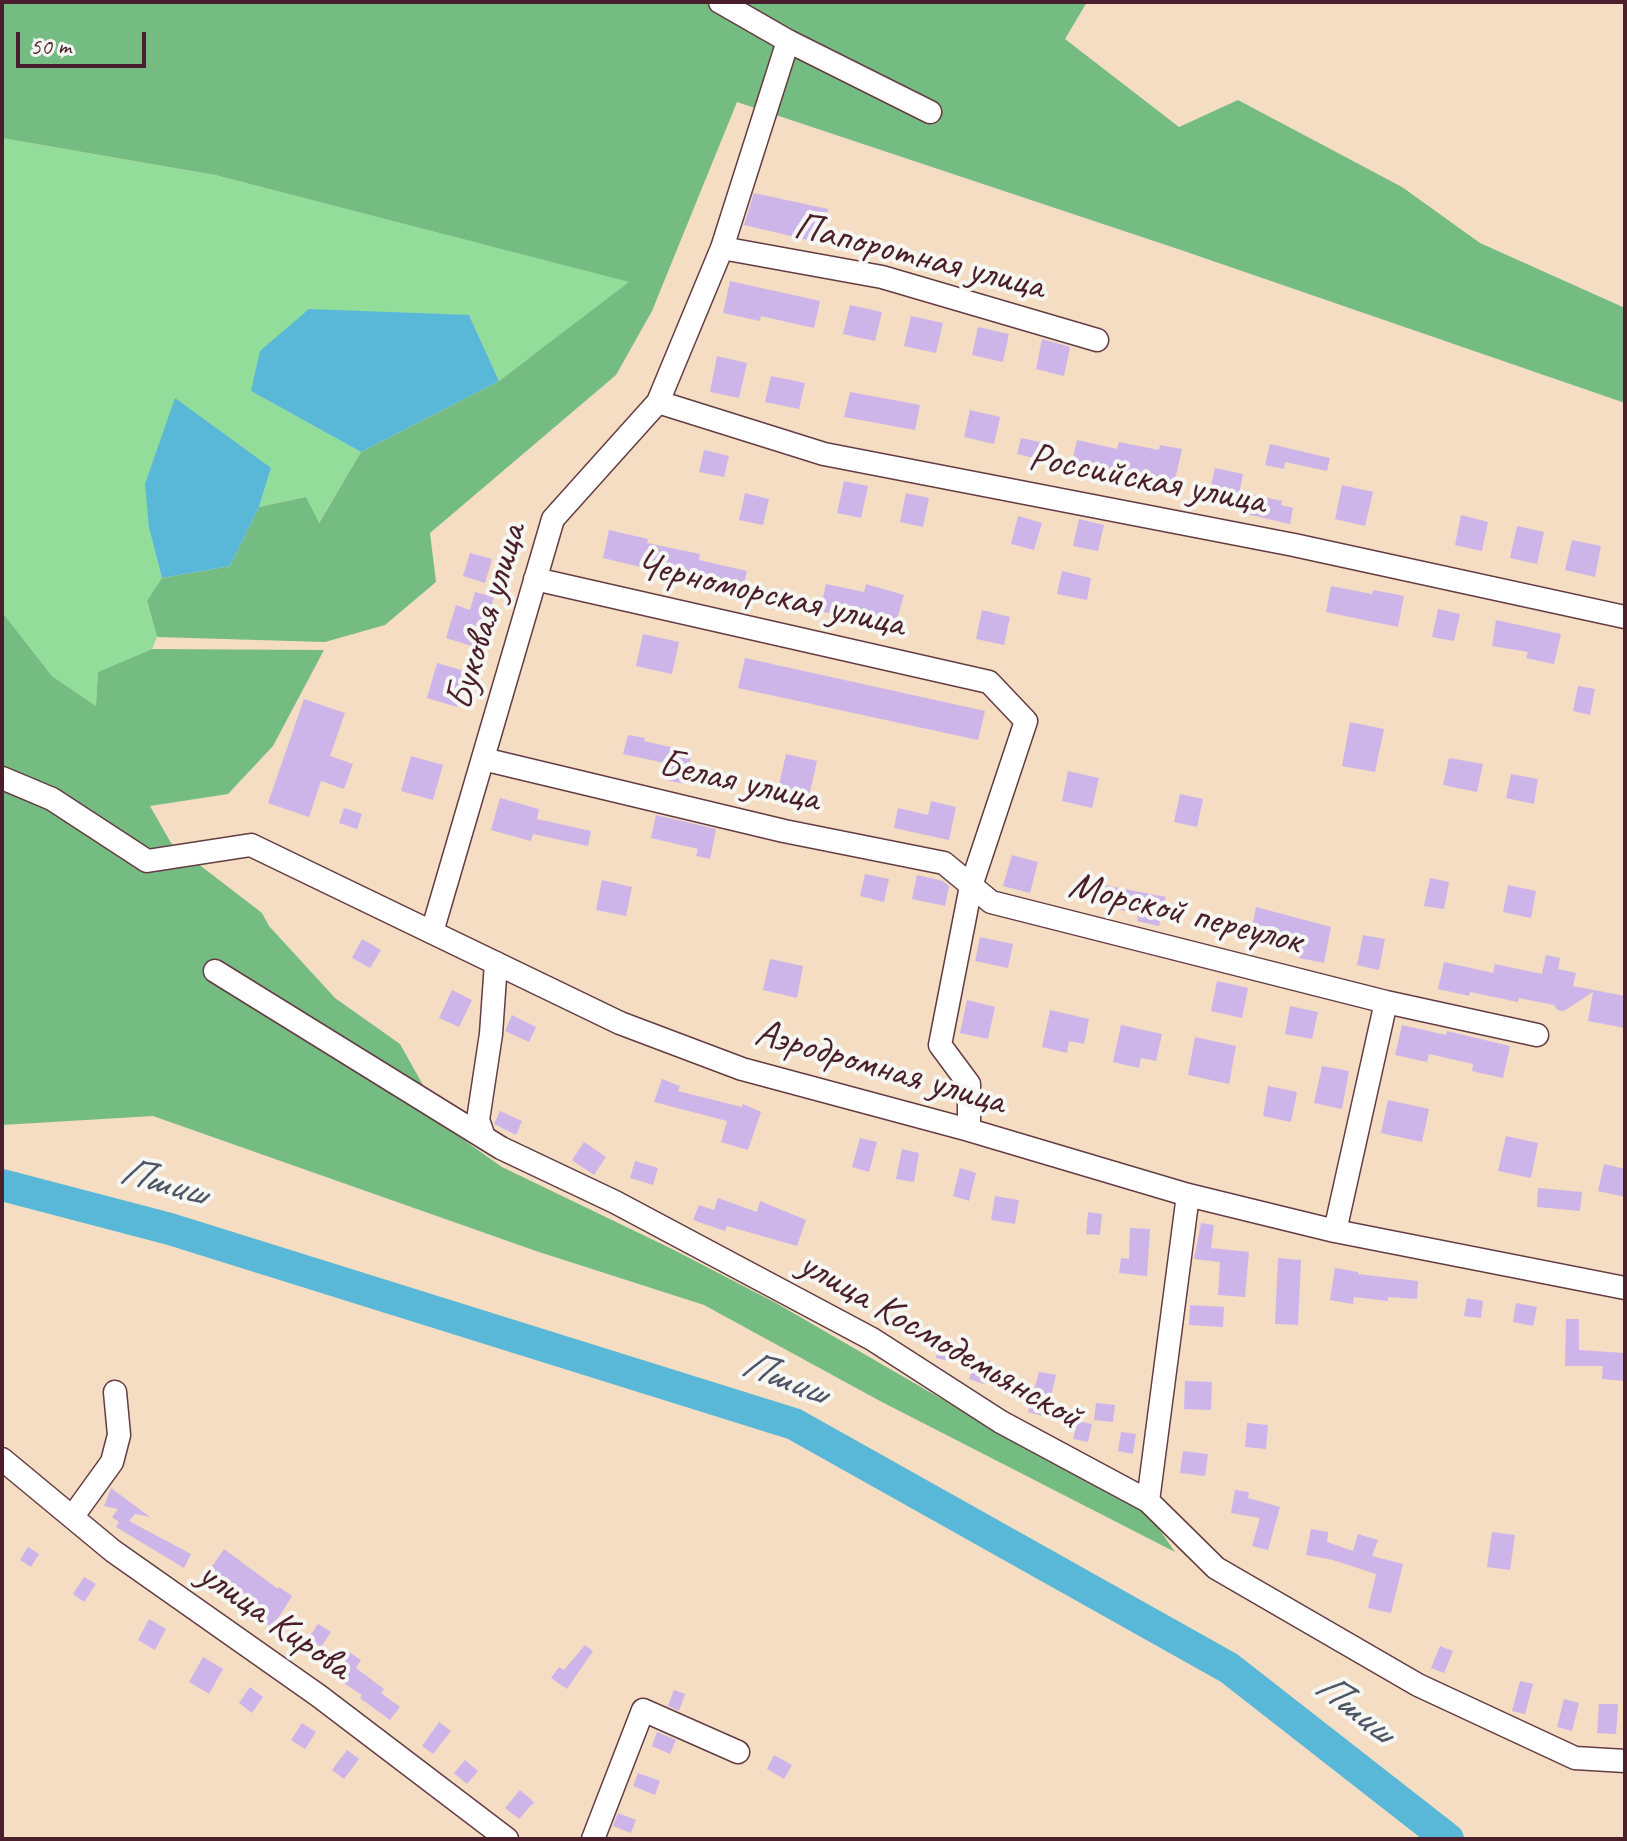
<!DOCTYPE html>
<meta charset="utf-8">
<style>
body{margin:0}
#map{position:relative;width:1627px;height:1841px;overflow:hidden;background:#f4ddc3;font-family:Caveat,sans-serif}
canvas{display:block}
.frame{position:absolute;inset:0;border:4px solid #4a1f2b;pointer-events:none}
.scale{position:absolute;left:16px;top:32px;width:130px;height:36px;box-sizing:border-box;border:4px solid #4a1f2b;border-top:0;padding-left:10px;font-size:24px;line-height:28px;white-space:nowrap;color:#4a1f2b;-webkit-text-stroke:6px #f6f6f2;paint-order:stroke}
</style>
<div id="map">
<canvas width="1627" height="1841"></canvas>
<div class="frame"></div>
<div class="scale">50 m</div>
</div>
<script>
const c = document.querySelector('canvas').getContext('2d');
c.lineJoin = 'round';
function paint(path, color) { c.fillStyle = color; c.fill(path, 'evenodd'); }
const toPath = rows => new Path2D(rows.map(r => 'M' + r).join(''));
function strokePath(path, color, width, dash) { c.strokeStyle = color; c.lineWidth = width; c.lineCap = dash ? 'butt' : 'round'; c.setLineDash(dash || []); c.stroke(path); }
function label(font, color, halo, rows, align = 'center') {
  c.font = font + ' Caveat,sans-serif'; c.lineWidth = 8; c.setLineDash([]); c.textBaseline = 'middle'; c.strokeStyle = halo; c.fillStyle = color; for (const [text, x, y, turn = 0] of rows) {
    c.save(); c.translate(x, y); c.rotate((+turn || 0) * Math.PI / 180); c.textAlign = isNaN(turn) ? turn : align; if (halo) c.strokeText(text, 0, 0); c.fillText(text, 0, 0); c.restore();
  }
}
paint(toPath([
 [2,138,215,175,630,282,499,381,469,315,251,391,361,452,318,524,306,497,259,507,271,468,149,528,162,578,147,602,157,637,152,649,98,672,96,706,52,676,2,612]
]), '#92dd9a');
paint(toPath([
 [2,2,1087,2,1065,39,1179,127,1238,100,1402,187,1480,243,1625,308,1625,403,1181,250,737,102,652,311,616,375,430,533,436,582,385,625,325,642,157,637,147,601,162,578,230,566,259,507,306,497,319,523,361,452,499,381,629,282,215,175,2,138],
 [2,612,52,676,96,706,98,672,152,649,324,650,273,746,228,794,150,806,171,843,262,913,269,926,335,998,400,1044,447,1128,502,1167,672,1249,776,1303,985,1424,1146,1510,1175,1552,880,1401,704,1305,536,1251,153,1116,2,1125]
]), '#75bc82');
paint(toPath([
 [309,309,469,315,499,381,361,452,251,391,260,351],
 [175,398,271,468,259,507,230,566,162,578,149,528,145,484]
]), '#59b8d7');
strokePath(toPath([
 [2,1185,170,1229,794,1424,1229,1668,1448,1839]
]), '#59b8d7', 32);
paint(toPath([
 [754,193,828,209,821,243,744,225],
 [730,281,820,301,814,328,761,316,760,321,723,313],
 [850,305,882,312,875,341,843,334],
 [911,316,943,323,936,353,904,346],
 [978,327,1009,334,1003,362,972,355],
 [1042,339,1070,347,1064,376,1036,369],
 [717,356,747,363,739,398,710,392],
 [771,376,805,383,799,409,765,402],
 [850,392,920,405,915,430,844,417],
 [970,410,1000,417,994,444,964,437],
 [1021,438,1049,444,1046,461,1017,454],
 [1077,440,1117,449,1119,442,1159,450,1160,445,1182,449,1173,489,1151,484,1152,482,1071,466],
 [1270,444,1330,458,1327,471,1285,462,1284,469,1265,465],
 [704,450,729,456,724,477,699,472],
 [1215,468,1243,474,1237,504,1208,498],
 [844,481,868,486,861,518,837,513],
 [1342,485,1373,492,1365,526,1335,519],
 [745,493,769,499,763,525,739,520],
 [906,493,929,498,923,527,900,522],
 [1250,494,1282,501,1281,505,1293,508,1290,524,1246,514],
 [1461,515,1488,522,1482,551,1455,545],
 [1018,516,1042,523,1034,550,1011,544],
 [1079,519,1104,525,1098,551,1073,546],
 [1517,526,1544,532,1537,564,1510,558],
 [609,530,648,539,647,543,700,554,699,560,747,571,741,597,715,591,716,586,664,576,665,573,603,558],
 [1572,540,1601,546,1595,577,1565,570],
 [470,553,492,559,485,583,463,576],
 [1062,571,1091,578,1087,600,1057,594],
 [826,584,864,592,866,584,904,595,895,626,842,611,841,616,820,611],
 [1331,586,1372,594,1373,590,1404,596,1398,627,1326,612],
 [475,592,494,597,478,648,446,638,456,605,470,610],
 [1438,609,1460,614,1454,641,1432,637],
 [982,610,1010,617,1004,645,976,639],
 [1496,620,1561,634,1554,664,1526,658,1528,652,1492,646],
 [643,634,679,642,672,674,636,666],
 [745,658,985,711,978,740,738,688],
 [437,663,468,672,457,707,427,698],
 [1578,686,1595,689,1590,715,1573,711],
 [304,699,345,713,330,756,353,764,344,789,321,781,309,817,268,803],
 [1350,722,1384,729,1375,772,1342,766],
 [628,735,645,738,644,741,692,752,685,784,661,779,665,763,623,754],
 [786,754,817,761,807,805,776,798],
 [411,756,443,765,433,800,401,791],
 [1449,758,1483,764,1477,792,1443,785],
 [1068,771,1099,778,1092,808,1062,801],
 [1511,774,1538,779,1534,804,1506,798],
 [1180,794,1203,799,1197,827,1174,822],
 [500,798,539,809,537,819,591,831,588,846,533,834,531,841,491,830],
 [931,801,956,807,949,840,894,828,898,808,928,815],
 [344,808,362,814,357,829,339,823],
 [656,815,716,829,710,859,696,856,698,849,651,838],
 [1012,855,1038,862,1030,893,1003,886],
 [865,874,889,879,884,902,860,896],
 [917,875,943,881,949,886,945,906,912,899],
 [1430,878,1449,882,1444,909,1424,906],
 [602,880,632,887,626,916,596,910],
 [1099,884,1166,897,1159,926,1137,921,1138,914,1095,904],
 [1508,885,1536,891,1531,918,1503,912],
 [1256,907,1331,927,1324,963,1299,958,1302,948,1250,938],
 [1363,935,1385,939,1379,970,1357,965],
 [980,937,1013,944,1008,968,975,961],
 [362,939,381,950,370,968,352,958],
 [1546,955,1560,958,1558,969,1576,973,1573,986,1625,996,1625,1028,1588,1021,1593,992,1564,1011,1557,1010,1554,1005,1519,998,1518,1002,1470,992,1469,996,1438,989,1444,962,1493,973,1495,964,1542,974],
 [770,959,803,966,797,998,763,990],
 [1217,981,1248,988,1242,1018,1211,1011],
 [452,990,472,1000,459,1027,439,1018],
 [967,1000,995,1007,988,1039,960,1033],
 [1290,1006,1318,1012,1312,1039,1285,1034],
 [1050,1010,1089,1019,1084,1044,1069,1041,1067,1053,1042,1047],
 [512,1015,536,1027,529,1042,505,1031],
 [1121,1025,1162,1034,1156,1061,1141,1058,1139,1068,1113,1062],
 [1402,1025,1446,1035,1447,1031,1510,1046,1503,1078,1472,1071,1473,1064,1429,1054,1427,1062,1395,1055],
 [1195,1037,1236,1046,1229,1084,1188,1075],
 [1322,1066,1349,1071,1342,1109,1314,1103],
 [662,1079,680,1086,678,1091,742,1107,743,1104,761,1112,748,1150,721,1142,727,1121,654,1102],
 [1268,1086,1297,1092,1291,1122,1263,1116],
 [1388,1100,1429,1109,1422,1142,1381,1133],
 [500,1111,522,1121,516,1135,494,1124],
 [1506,1136,1538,1143,1531,1178,1498,1171],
 [860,1138,877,1142,869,1172,852,1167],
 [584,1142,606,1157,594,1175,572,1160],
 [902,1149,919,1153,914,1182,896,1179],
 [635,1161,658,1168,653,1185,630,1178],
 [1604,1164,1625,1169,1625,1197,1598,1191],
 [960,1168,976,1173,969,1201,953,1196],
 [1538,1188,1582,1192,1580,1211,1537,1207],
 [995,1196,1019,1200,1015,1224,991,1220],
 [718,1198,757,1212,760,1201,806,1220,797,1246,727,1226,725,1231,693,1220,699,1205,714,1210],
 [1088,1212,1102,1214,1100,1235,1086,1234],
 [1201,1223,1214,1225,1211,1248,1249,1252,1245,1297,1218,1295,1220,1262,1194,1259],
 [1130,1228,1150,1229,1147,1276,1119,1273,1121,1258,1129,1259],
 [1278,1258,1301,1260,1298,1325,1275,1324],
 [1335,1268,1358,1272,1358,1274,1418,1281,1417,1299,1388,1297,1388,1301,1354,1297,1353,1304,1330,1300],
 [1467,1298,1483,1301,1481,1318,1464,1316],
 [1516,1303,1537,1307,1533,1326,1513,1322],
 [1190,1305,1224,1307,1223,1327,1189,1325],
 [1566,1319,1579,1319,1579,1350,1625,1353,1625,1381,1602,1379,1603,1366,1565,1366],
 [940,1342,953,1346,949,1361,936,1358],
 [977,1357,991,1361,984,1384,969,1379],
 [1039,1372,1056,1375,1046,1417,1028,1412],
 [1185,1381,1212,1382,1211,1410,1184,1409],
 [1096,1403,1115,1405,1113,1422,1094,1420],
 [1078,1421,1092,1424,1088,1442,1073,1439],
 [1247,1423,1268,1425,1266,1449,1245,1447],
 [1121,1432,1136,1434,1133,1454,1118,1451],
 [1183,1451,1208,1454,1205,1476,1180,1473],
 [111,1488,150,1517,135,1514,129,1521,191,1554,184,1568,116,1527,119,1522,112,1517,118,1509,104,1506],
 [1235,1490,1249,1492,1248,1498,1280,1507,1268,1550,1252,1546,1260,1518,1231,1513],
 [1311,1529,1328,1532,1327,1542,1353,1551,1358,1534,1378,1540,1372,1556,1403,1564,1391,1613,1368,1608,1376,1574,1333,1560,1306,1555],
 [1492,1532,1515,1535,1510,1570,1487,1567],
 [28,1547,39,1554,31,1567,20,1560],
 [224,1549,278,1589,279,1587,292,1596,272,1628,227,1593,229,1589,207,1574],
 [84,1577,96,1584,84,1602,73,1594],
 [149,1619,166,1629,155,1650,138,1640],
 [318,1624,331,1632,321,1647,308,1639],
 [585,1645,593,1651,567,1689,551,1678,559,1667,564,1670],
 [1440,1646,1453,1651,1444,1673,1431,1668],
 [346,1650,361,1660,356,1668,384,1689,381,1693,400,1707,390,1720,360,1698,362,1695,330,1674],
 [203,1657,223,1669,209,1694,189,1682],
 [1520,1681,1533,1684,1525,1714,1512,1711],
 [250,1687,263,1697,252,1713,239,1703],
 [674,1690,685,1694,679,1711,668,1706],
 [1564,1699,1579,1703,1572,1731,1557,1727],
 [1599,1704,1618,1704,1616,1734,1597,1733],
 [439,1722,451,1731,433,1754,422,1746],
 [302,1723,316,1732,305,1749,291,1740],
 [657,1732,676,1740,670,1754,652,1746],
 [347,1750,359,1759,344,1779,332,1770],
 [774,1755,792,1765,784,1779,767,1769],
 [465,1760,478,1771,467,1784,454,1773],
 [638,1773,660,1781,655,1795,633,1786],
 [520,1790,534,1802,519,1819,505,1808],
 [618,1813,636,1820,631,1833,613,1826]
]), '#cdb5ea');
const minor = toPath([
 [720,2,788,41,930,112],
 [722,248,882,277,1097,340],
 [658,402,824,454,1294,545,1625,617],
 [535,579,989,682,1026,721,971,886,940,1045,969,1084,969,1130],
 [483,759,784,831,944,863,991,902,1386,1002,1537,1035],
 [2,778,52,799,147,861,251,845,620,1023,742,1069,969,1130,1188,1195,1335,1231,1625,1288],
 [432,932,553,519,658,402,722,248,788,41],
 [215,971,501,1148,615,1202,872,1339,1001,1422,1148,1501,1216,1568,1418,1685,1575,1758,1625,1761],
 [484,1137,478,1120,491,1034,496,963],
 [1335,1231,1386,1002],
 [2,1459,113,1551,319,1696,507,1839],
 [1148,1501,1188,1195],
 [73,1516,112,1462,119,1435,115,1392],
 [593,1839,643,1710,738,1752]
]);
strokePath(minor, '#643c42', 25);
strokePath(minor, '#fff', 22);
label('40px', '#4a1f2b', '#f6f6f2', [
 ["Папоротная улица",919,257,14],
 ["Российская улица",1147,480,11],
 ["Черноморская улица",770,595,13],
 ["Буковая улица",487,617,-73],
 ["Белая улица",739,782,13],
 ["Морской переулок",1185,914,14],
 ["Аэродромная улица",880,1068,16],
 ["улица Космодемьянской",940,1341,30],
 ["улица Кирова",274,1621,35]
]);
label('italic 42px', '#4f5567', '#f6f6f2', [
 ["Пшиш",163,1183,16],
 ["Пшиш",784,1379,21],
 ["Пшиш",1354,1709,38]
]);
</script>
